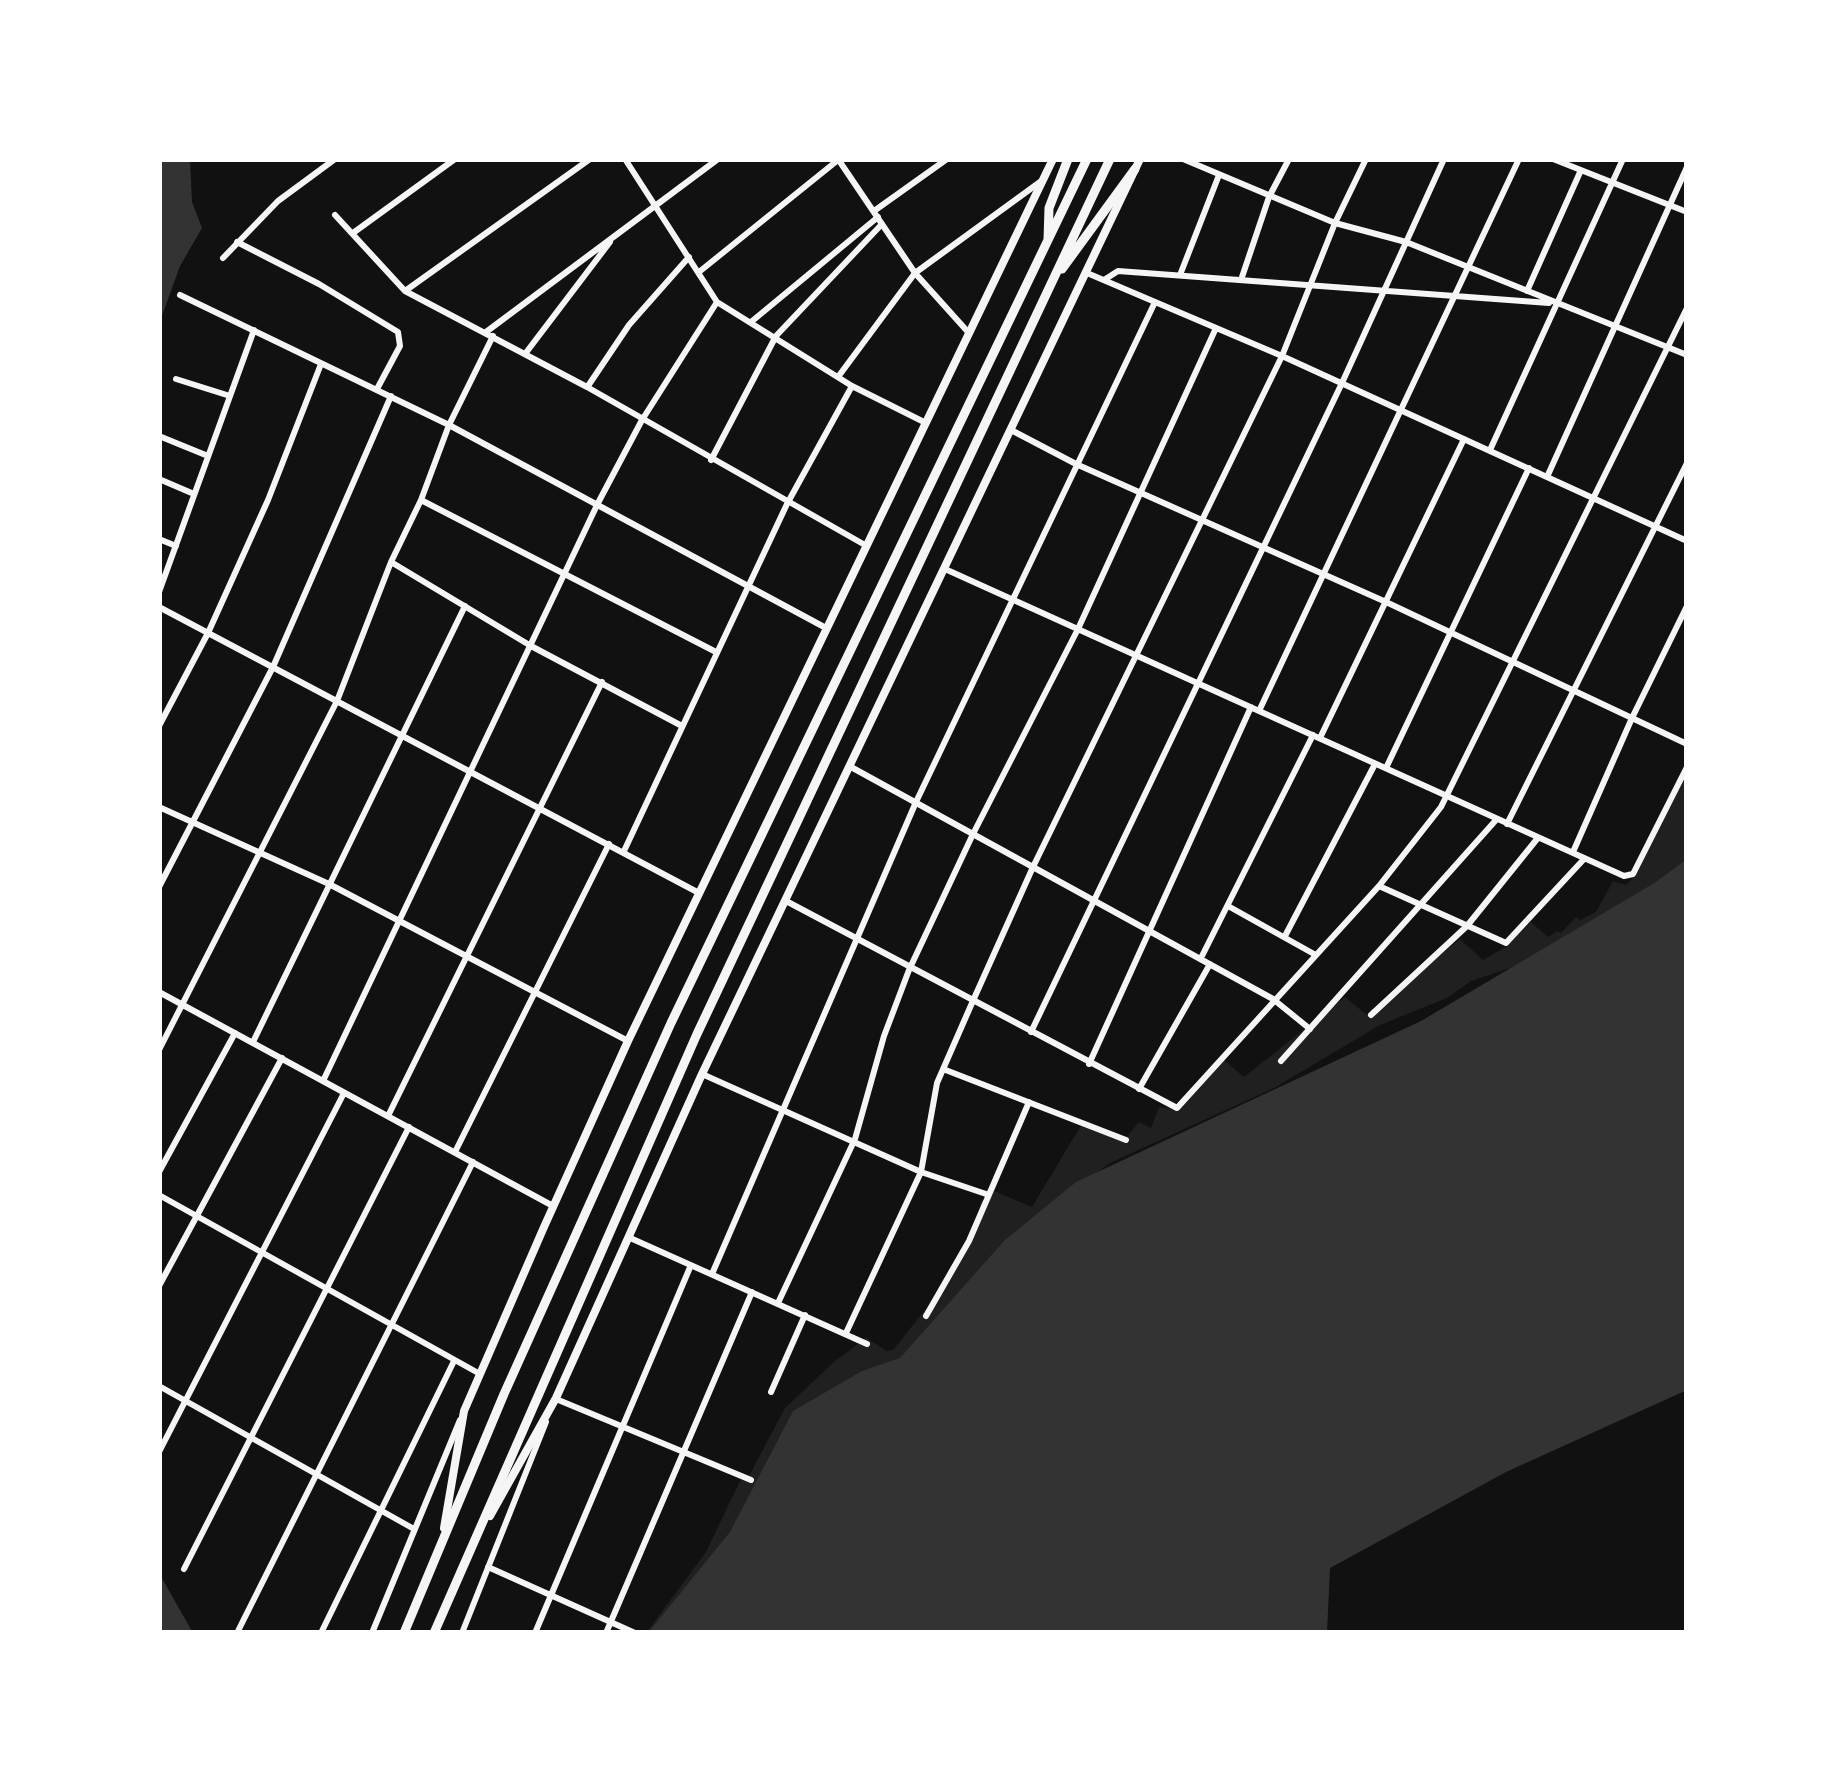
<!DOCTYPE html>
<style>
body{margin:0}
#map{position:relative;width:1846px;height:1792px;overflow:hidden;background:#111;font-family:Figtree,sans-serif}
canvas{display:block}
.frame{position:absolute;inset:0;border:162px solid #fff;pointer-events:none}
</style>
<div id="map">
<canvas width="1846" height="1792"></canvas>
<div class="frame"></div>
</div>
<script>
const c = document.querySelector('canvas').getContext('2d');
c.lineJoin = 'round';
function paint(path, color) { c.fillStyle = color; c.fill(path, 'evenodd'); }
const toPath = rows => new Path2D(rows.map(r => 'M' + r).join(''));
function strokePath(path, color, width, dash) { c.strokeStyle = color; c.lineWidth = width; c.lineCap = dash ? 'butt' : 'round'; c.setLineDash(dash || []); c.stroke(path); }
paint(toPath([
 [1683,782,1687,783,1687,867,1528,962,1471,981,1447,998,1380,1025,1274,1088,1110,1163,1082,1184,670,1633,646,1633,706,1552,740,1481,749,1476,785,1408,835,1361,866,1338,887,1351,893,1350,949,1280,972,1239,981,1201,989,1200,994,1191,1032,1207,1083,1122,1126,1138,1139,1122,1151,1128,1159,1107,1177,1110,1223,1059,1244,1077,1345,997,1367,1015,1460,939,1483,960,1507,946,1531,922,1548,937,1557,931,1561,933,1576,917,1580,920,1596,912,1613,881,1626,885,1632,879]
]), '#202020');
paint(toPath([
 [159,159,190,159,192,202,202,228,180,266,159,324],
 [1687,859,1687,1390,1506,1472,1330,1568,1327,1633,648,1633,730,1532,793,1411,862,1371,900,1358,1005,1240,1076,1182,1421,1021,1656,882],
 [159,1573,193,1633,159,1633]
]), '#333');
strokePath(toPath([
 [625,159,717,302,852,386,924,422],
 [838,159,915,273,968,332],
 [1183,159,1335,223,1406,242,1687,355],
 [1553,159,1687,212],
 [874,211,947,159],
 [335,215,405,291,587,387,865,545],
 [353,233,455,159],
 [237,242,319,284,398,332,400,346,377,389],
 [223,258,278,201,335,159],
 [699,272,838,160],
 [1087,273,1282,356,1687,541],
 [1180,275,1219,175],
 [1104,280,1118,271,1549,303],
 [1241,280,1269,197,1289,159],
 [405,291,590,159],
 [1527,291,1581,170],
 [180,295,449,425,826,628],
 [751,322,878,217],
 [486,332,718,159],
 [525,354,610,242],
 [838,377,915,273,1040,182],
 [176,379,230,396],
 [588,386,629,325,689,257],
 [1011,430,1076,464,1386,602,1687,744],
 [159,436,208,456],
 [1490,450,1623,159],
 [711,460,776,336,882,224],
 [1547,477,1687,167],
 [159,479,194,494],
 [421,500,716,652],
 [159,539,176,546],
 [391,562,531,646,682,726],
 [945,569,1624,876,1633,874,1687,767],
 [159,592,254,330],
 [159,607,699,893],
 [1259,711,1519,159],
 [159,726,208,633,268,500,321,364],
 [1320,738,1464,439],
 [851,767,1273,999,1310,1029],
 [1386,768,1529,468],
 [159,807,329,884,628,1041],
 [1507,824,1687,463],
 [624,851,787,504,852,386],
 [1573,852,1632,718,1687,606],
 [1379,886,1506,943,1584,859],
 [159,887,273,667,391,396],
 [786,901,1177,1108,1379,886,1441,807,1687,308],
 [1228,906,1314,954],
 [1285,936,1375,764],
 [1201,958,1313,735],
 [159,992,553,1206],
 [1371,1015,1467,926,1537,839],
 [1031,1032,1342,383,1444,159],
 [253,1042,465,606],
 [159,1050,337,701,391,562,421,500,449,425,493,336],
 [1281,1061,1496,820],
 [1089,1064,1251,707],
 [943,1069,1126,1140],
 [702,1074,921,1172,989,1195],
 [323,1081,598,503,642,420,717,302],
 [1139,1089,1210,964],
 [388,1116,602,682],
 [455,1152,609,844],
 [159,1172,235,1033],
 [159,1195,480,1374],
 [628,1237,867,1344],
 [712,1274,916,802,1155,302],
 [159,1286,282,1058],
 [778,1303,855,1139,884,1036,909,970,973,834,1078,629,1216,328],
 [926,1316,969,1241,1029,1102],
 [846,1333,921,1172,937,1083,972,1003,1033,867,1282,356,1335,223,1366,159],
 [159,1386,414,1529],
 [771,1392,805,1315],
 [556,1399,751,1480],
 [159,1452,344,1093],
 [488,1567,635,1633],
 [184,1569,409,1127],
 [237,1633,473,1162],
 [321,1633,454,1361],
 [372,1633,460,1420],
 [462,1633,546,1422],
 [535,1633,691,1265],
 [606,1633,752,1292]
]), '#f5f5f5', 6);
strokePath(toPath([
 [490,1516,556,1398,702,1074,1140,159],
 [444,1528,464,1411,544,1227,628,1041,1053,159]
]), '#f5f5f5', 8);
strokePath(toPath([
 [1048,240,1049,208,1068,159],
 [1062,269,1135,169],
 [404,1633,504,1394,671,1023,1087,159],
 [434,1633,697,1034,1110,159]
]), '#f5f5f5', 9);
</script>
